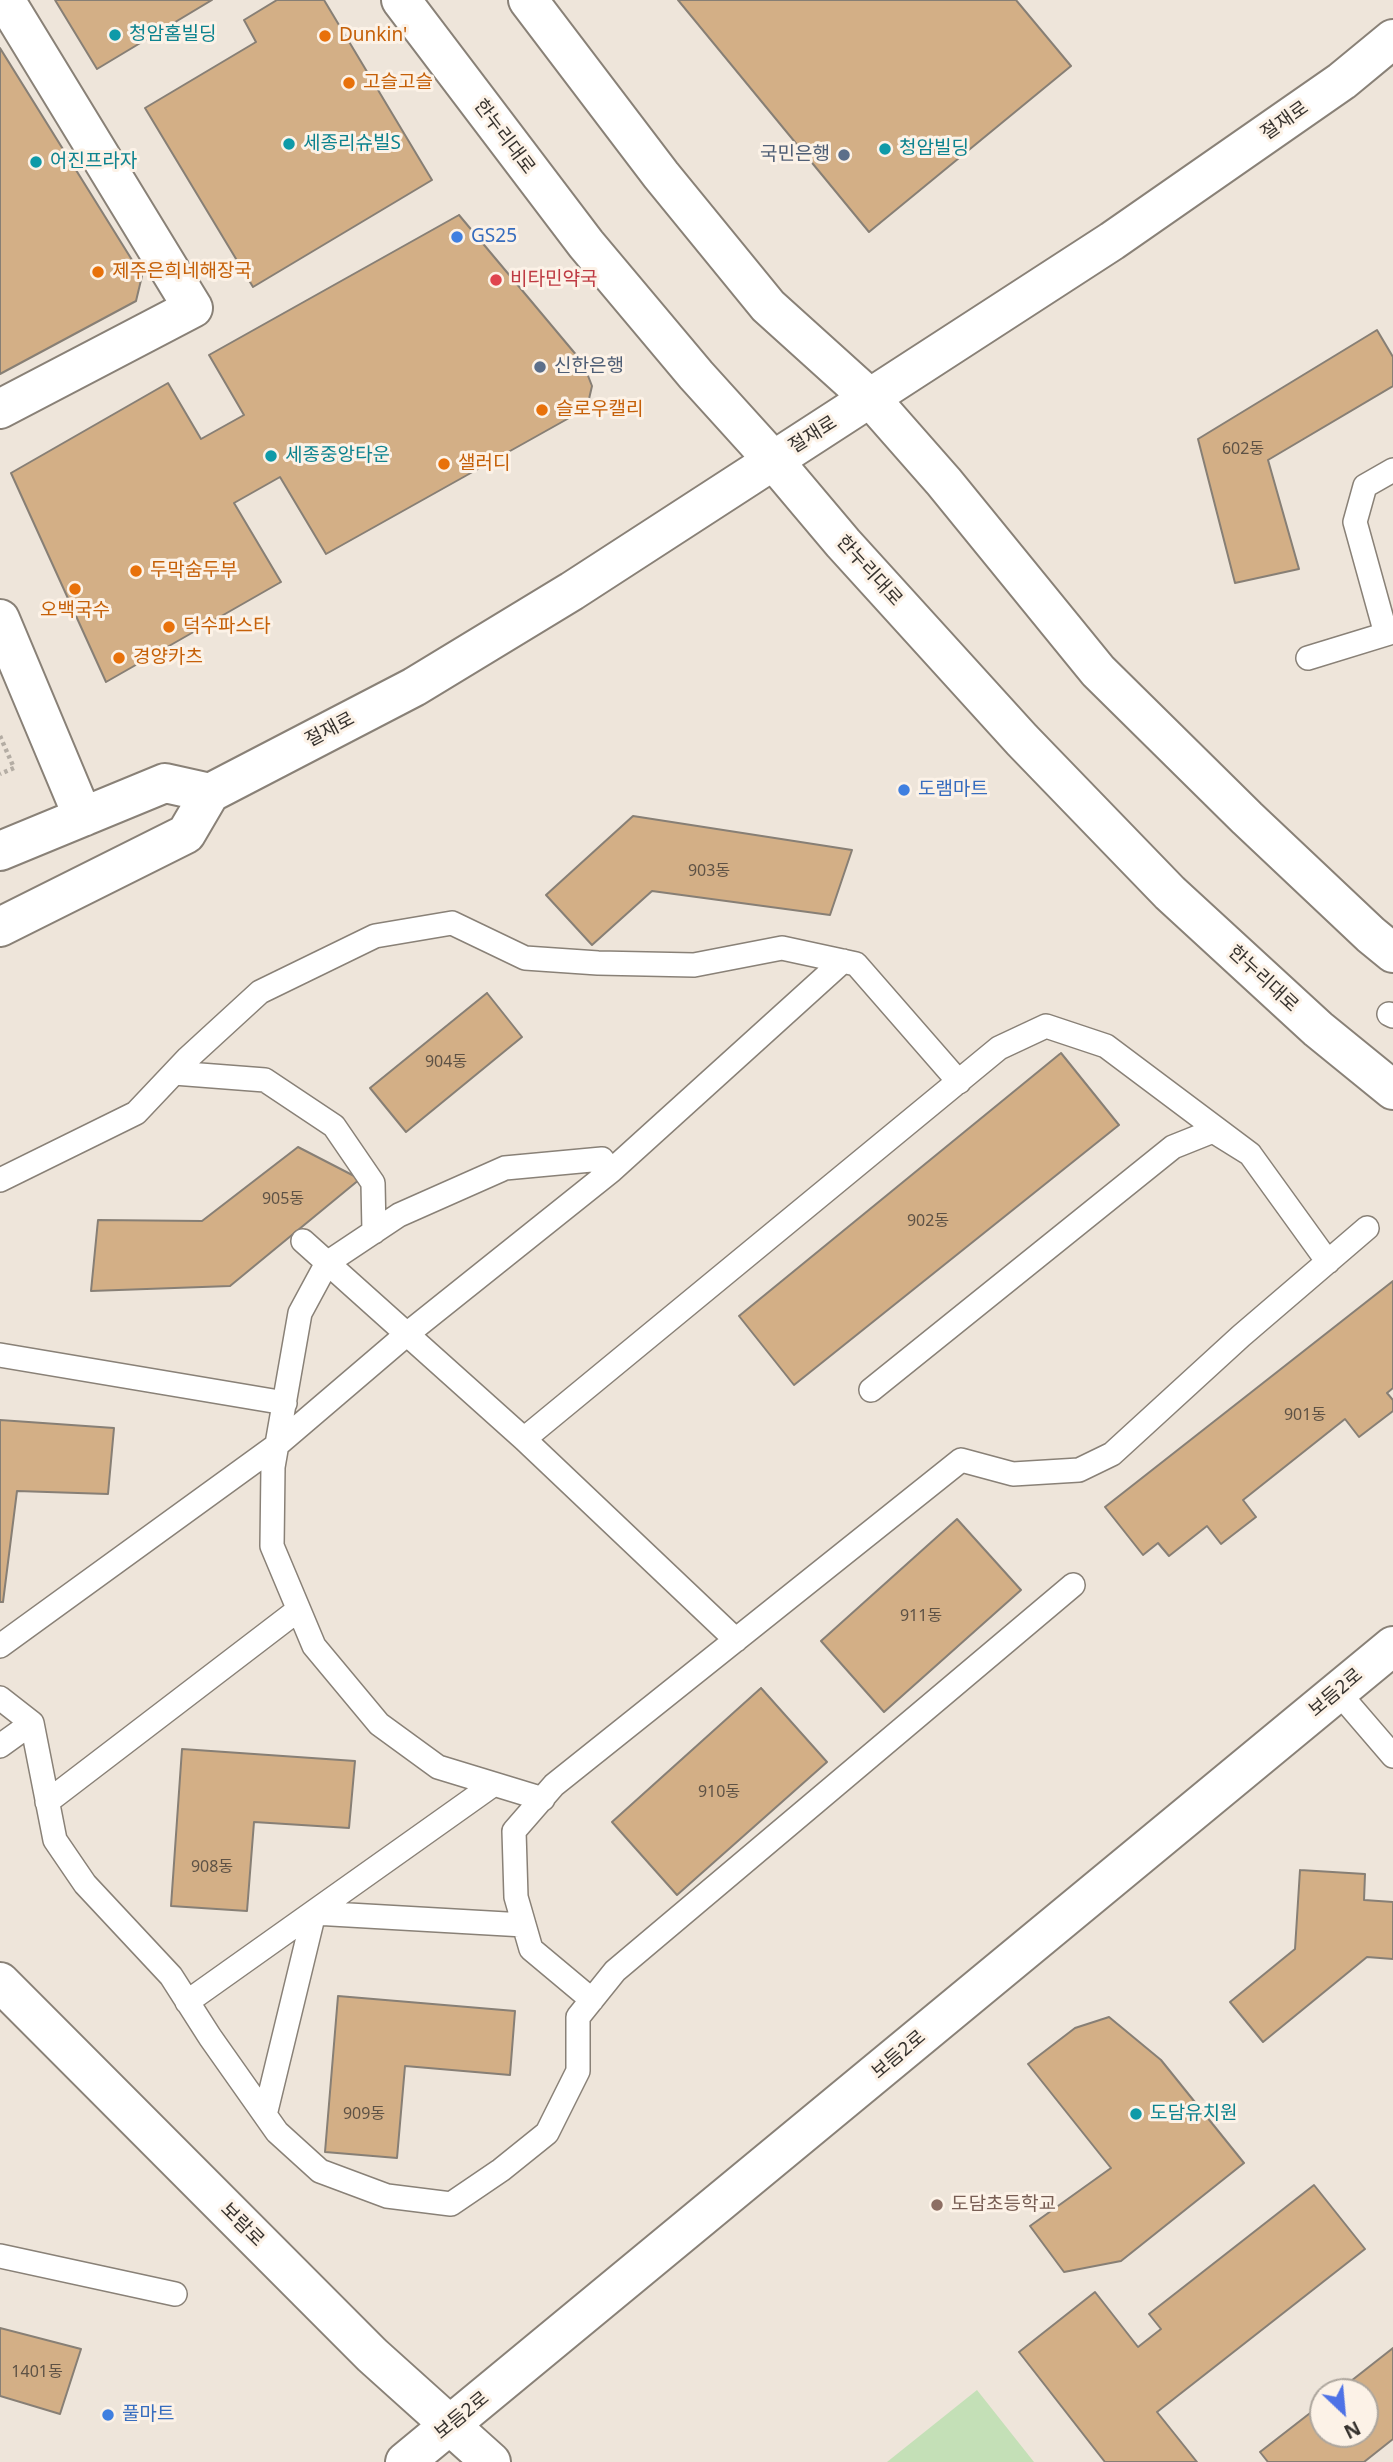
<!DOCTYPE html>
<meta charset="utf-8">
<style>
body{margin:0}
#map{position:relative;width:1393px;height:2462px;overflow:hidden;background:#eee5da;font-family:"Noto Sans",sans-serif}
canvas{display:block}
.north{position:absolute;left:1309px;top:2378px;width:70px;height:70px;box-sizing:border-box;background:#fcf2e7;border:2px solid #ada69d;border-radius:50%;rotate:154deg;font-size:19px;font-weight:700;line-height:28px;text-align:center;color:#37332f}
.north::after{content:'';display:block;margin:auto;width:24px;height:32px;background:#4e72e6;clip-path:polygon(50% 0,100% 100%,50% 72%,0 100%)}
</style>
<div id="map">
<canvas width="1393" height="2462"></canvas>
<div class="north">N</div>
</div>
<script>
const c = document.querySelector('canvas').getContext('2d');
c.lineJoin = 'round';
function paint(path, color) { c.fillStyle = color; c.fill(path, 'evenodd'); }
const toPath = rows => new Path2D(rows.map(r => 'M' + r).join(''));
function strokePath(path, color, width, dash) { c.strokeStyle = color; c.lineWidth = width; c.lineCap = dash ? 'butt' : 'round'; c.setLineDash(dash || []); c.stroke(path); }
function label(font, color, halo, rows, align = 'center') {
  c.font = font + ' "Noto Sans","Noto Sans KR",sans-serif'; c.lineWidth = 6; c.setLineDash([]); c.textBaseline = 'middle'; c.strokeStyle = halo; c.fillStyle = color; for (const [text, x, y, turn = 0] of rows) {
    c.save(); c.translate(x, y); c.rotate((+turn || 0) * Math.PI / 180); c.textAlign = isNaN(turn) ? turn : align; if (halo) c.strokeText(text, 0, 0); c.fillText(text, 0, 0); c.restore();
  }
}
paint(toPath([
 [977,2390,1034,2462,887,2462]
]), '#c4e0b7');
const building = toPath([
 [55,0,212,0,97,69,55,0],
 [277,0,324,0,432,180,253,287,145,108,256,42,244,20,277,0],
 [678,0,1016,0,1071,66,869,232,678,0],
 [0,48,142,276,136,301,0,374,0,48],
 [459,215,583,363,592,386,589,399,578,413,326,554,280,477,234,503,281,582,106,682,11,473,168,383,201,439,244,415,209,355,459,215],
 [1377,330,1393,357,1393,386,1268,460,1299,569,1235,583,1198,439,1377,330],
 [633,816,852,850,830,915,652,891,592,945,546,895,633,816],
 [487,993,522,1037,406,1132,370,1088,487,993],
 [1061,1053,1119,1125,794,1385,739,1316,1061,1053],
 [298,1147,360,1179,230,1286,91,1291,98,1220,202,1221,298,1147],
 [1393,1281,1393,1388,1387,1393,1393,1400,1393,1411,1359,1437,1345,1419,1243,1500,1256,1517,1221,1544,1207,1526,1169,1556,1158,1543,1143,1555,1105,1507,1393,1281],
 [0,1420,114,1428,108,1494,17,1491,3,1602,0,1602,0,1420],
 [957,1519,1021,1590,884,1712,821,1641,957,1519],
 [761,1688,827,1762,677,1895,612,1822,761,1688],
 [182,1749,355,1761,349,1828,254,1822,247,1911,171,1906,182,1749],
 [1300,1870,1365,1874,1364,1900,1393,1902,1393,1959,1367,1957,1263,2042,1230,2002,1295,1949,1300,1870],
 [338,1996,515,2011,510,2075,405,2066,397,2158,325,2152,338,1996],
 [1109,2017,1161,2060,1244,2163,1121,2261,1064,2272,1030,2226,1111,2168,1028,2064,1075,2028,1109,2017],
 [1314,2185,1365,2249,1157,2412,1197,2462,1105,2462,1019,2352,1095,2292,1138,2347,1161,2329,1149,2314,1314,2185],
 [0,2328,81,2349,60,2414,0,2396,0,2328],
 [1393,2348,1393,2439,1364,2462,1268,2462,1260,2452,1323,2403,1323,2434,1365,2434,1365,2392,1337,2392,1393,2348]
]);
paint(building, '#d3af86');
strokePath(building, '#877f75', 2);
const lane = toPath([
 [1386,634,1355,522,1365,486,1393,470],
 [1308,658,1393,632],
 [1389,1014,1393,1016],
 [174,1073,265,1080,334,1126,373,1183,374,1232],
 [0,1180,136,1113,188,1058,260,992,375,936,452,923,525,958,598,963,694,965,782,948,856,964,959,1082],
 [303,1241,524,1439,736,1640],
 [0,1355,285,1403],
 [871,1390,1173,1147,1213,1131,1250,1154,1328,1262],
 [524,1439,999,1048,1046,1026,1106,1046,1250,1154],
 [0,1646,277,1445,407,1334,611,1171,843,961],
 [1338,1692,1393,1756],
 [0,1698,32,1723,55,1840,85,1884,171,1976,210,2037,277,2132,320,2171,387,2196,451,2204,501,2170,547,2133,578,2071,578,2017,615,1971,1073,1585],
 [0,1746,32,1723],
 [543,1799,438,1767,379,1724,314,1646,272,1546,273,1467,300,1313,327,1263,399,1215,505,1168,602,1159,611,1171],
 [47,1802,298,1610],
 [592,2000,531,1949,516,1897,514,1831,554,1785,961,1460,1013,1474,1079,1470,1112,1454,1241,1336,1367,1228],
 [187,2002,494,1784],
 [265,2115,314,1913,524,1925],
 [0,2256,175,2294]
]);
const street = toPath([
 [0,409,193,308,5,0]
]);
const secondary = toPath([
 [401,0,586,244,696,375,773,460,843,543,1022,740,1170,893,1318,1029,1393,1090],
 [528,0,661,175,768,306,871,399,944,482,1098,671,1247,818,1371,935,1393,953],
 [0,619,83,817],
 [0,851,165,783,210,793],
 [0,927,186,834,210,793,414,687,572,591,1112,241,1342,81,1393,39],
 [0,1982,372,2355,491,2462],
 [405,2462,1393,1646]
]);
strokePath(lane, '#898177', 26);
strokePath(street, '#898177', 42);
strokePath(secondary, '#898177', 42);
strokePath(toPath([
 [0,736,14,768,0,774]
]), '#b4ada4', 4.5, [3.5, 3.5]);
strokePath(lane, '#fff', 23);
strokePath(street, '#fff', 38);
strokePath(secondary, '#fff', 38);
for (const [x, y, r, color] of [
 [115,35,7,"#0f9aa8"],
 [325,36,7,"#e8710a"],
 [349,83,7,"#e8710a"],
 [289,144,7,"#0f9aa8"],
 [885,149,7,"#0f9aa8"],
 [844,155,7,"#5c6f8a"],
 [36,162,7,"#0f9aa8"],
 [457,237,7,"#3f7fe0"],
 [98,272,7,"#e8710a"],
 [496,280,7,"#e0444e"],
 [540,367,7,"#5c6f8a"],
 [542,410,7,"#e8710a"],
 [271,456,7,"#0f9aa8"],
 [444,464,7,"#e8710a"],
 [136,571,7,"#e8710a"],
 [75,589,7,"#e8710a"],
 [169,627,7,"#e8710a"],
 [119,658,7,"#e8710a"],
 [904,790,7,"#3f7fe0"],
 [1136,2114,7,"#0f9aa8"],
 [937,2205,7,"#8d6e63"],
 [108,2415,7,"#3f7fe0"]
]) { const dot = new Path2D(); dot.arc(x, y, r, 0, 2 * Math.PI); c.fillStyle = color; c.fill(dot); strokePath(dot, '#fcf2e7', 2.5); }
label('16px', '#5e5245', null, [
 ["602동",1243,449],
 ["903동",709,871],
 ["904동",446,1062],
 ["905동",283,1199],
 ["902동",928,1221],
 ["901동",1305,1415],
 ["911동",921,1616],
 ["910동",719,1792],
 ["908동",212,1867],
 ["909동",364,2114],
 ["1401동",37,2372]
]);
label('19px', '#0d838f', '#fcf2e7', [
 ["청암홈빌딩",129,35],
 ["세종리슈빌S",303,144],
 ["청암빌딩",899,149],
 ["어진프라자",50,162],
 ["세종중앙타운",285,456],
 ["도담유치원",1150,2114]
], 'left');
label('19px', '#c56008', '#fcf2e7', [
 ["Dunkin'",339,36],
 ["고슬고슬",363,83],
 ["제주은희네해장국",112,272],
 ["슬로우캘리",556,410],
 ["샐러디",458,464],
 ["두막숨두부",150,571],
 ["오백국수",75,611,"center"],
 ["덕수파스타",183,627],
 ["경양카츠",133,658]
], 'left');
label('19px', '#37332f', '#fcf2e7', [
 ["절재로",1285,121,-35],
 ["한누리대로",504,137,53],
 ["절재로",813,435,-32],
 ["한누리대로",869,571,48],
 ["절재로",330,730,-28],
 ["한누리대로",1263,979,43],
 ["보듬2로",1336,1693,-40],
 ["보듬2로",899,2055,-40],
 ["보람로",242,2225,45],
 ["보듬2로",462,2416,-39]
]);
label('19px', '#4e5e75', '#fcf2e7', [
 ["국민은행",830,155],
 ["신한은행",554,367,"left"]
], 'right');
label('19px', '#366cbe', '#fcf2e7', [
 ["GS25",471,237],
 ["도램마트",918,790],
 ["풀마트",122,2415]
], 'left');
label('19px', '#be3a42', '#fcf2e7', [
 ["비타민약국",510,280]
], 'left');
label('19px', '#785e54', '#fcf2e7', [
 ["도담초등학교",951,2205]
], 'left');
</script>
